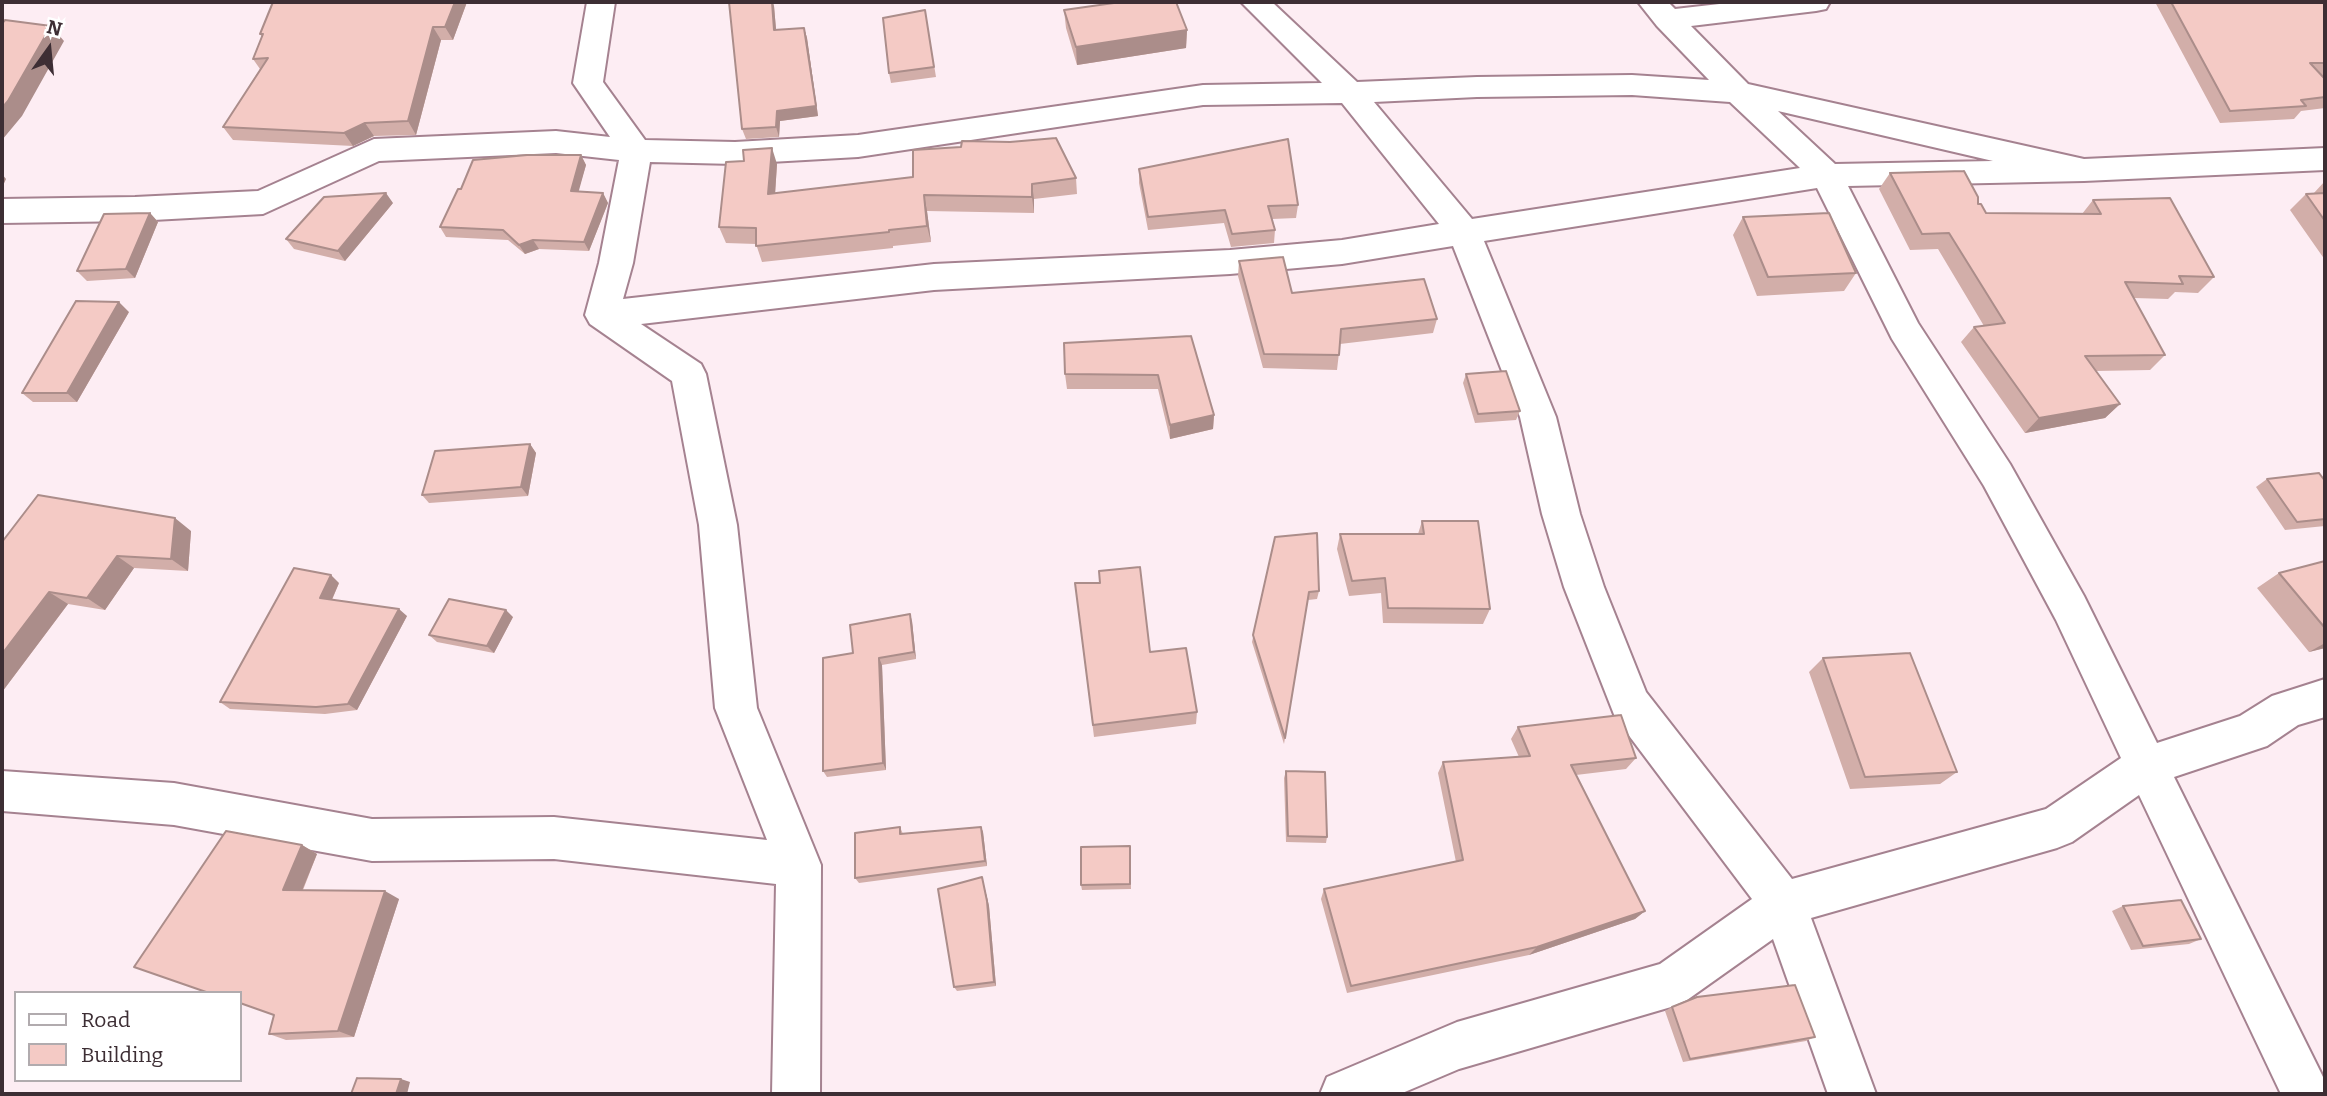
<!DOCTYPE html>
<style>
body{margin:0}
#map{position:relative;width:2327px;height:1096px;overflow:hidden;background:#fdedf3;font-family:Bitter,serif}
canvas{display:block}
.frame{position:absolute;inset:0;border:4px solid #3d2e34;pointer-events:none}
.legend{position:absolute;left:14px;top:991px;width:228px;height:91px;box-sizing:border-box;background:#fff;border:2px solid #b1abae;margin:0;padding:9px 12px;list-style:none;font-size:21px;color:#3d2e34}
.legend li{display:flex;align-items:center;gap:14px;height:35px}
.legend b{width:35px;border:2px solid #b1abae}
.north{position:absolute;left:14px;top:14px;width:70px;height:70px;-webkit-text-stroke:5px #fff;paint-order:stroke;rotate:15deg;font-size:19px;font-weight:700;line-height:28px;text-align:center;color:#3d2e34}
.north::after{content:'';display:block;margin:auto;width:24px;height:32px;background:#3d2e34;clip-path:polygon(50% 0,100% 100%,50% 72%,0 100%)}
</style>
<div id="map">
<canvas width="2327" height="1096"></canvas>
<div class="frame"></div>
<ul class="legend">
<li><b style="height:9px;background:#fff"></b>Road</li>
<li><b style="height:19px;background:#f4cac5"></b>Building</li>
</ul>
<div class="north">N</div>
</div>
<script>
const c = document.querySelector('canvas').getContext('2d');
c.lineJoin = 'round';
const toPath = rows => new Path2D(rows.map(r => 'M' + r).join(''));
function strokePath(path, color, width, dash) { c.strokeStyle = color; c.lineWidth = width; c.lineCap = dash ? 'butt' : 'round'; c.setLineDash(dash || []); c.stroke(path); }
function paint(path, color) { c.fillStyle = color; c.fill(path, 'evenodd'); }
const street = toPath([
 [587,2,615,2,603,82,645,140,735,142,858,135,1203,85,1322,83,1241,2,1272,2,1357,82,1477,77,1632,75,1709,80,1657,26,1638,2,1668,2,1675,9,1737,2,1830,2,1826,9,1816,11,1691,26,1748,84,2084,159,2325,148,2325,170,2084,181,1848,186,1918,323,2010,464,2084,596,2157,743,2240,716,2272,696,2325,679,2325,717,2298,725,2267,746,2174,777,2323,1077,2325,1094,2281,1094,2139,795,2072,842,2057,848,1811,918,1876,1094,1828,1094,1773,939,1687,1000,1671,1007,1459,1069,1400,1094,1320,1094,1327,1077,1457,1022,1660,964,1752,899,1615,717,1564,587,1542,514,1520,417,1453,246,1342,264,1230,274,934,290,641,324,701,364,706,374,737,525,757,708,821,865,820,1094,772,1094,776,884,554,859,372,861,174,825,2,811,2,771,174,783,372,819,554,817,767,840,715,708,699,525,672,381,590,324,585,315,599,263,619,160,556,153,379,161,263,214,135,221,2,223,2,199,135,197,258,191,374,139,556,131,610,137,573,83,587,2],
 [1632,95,1730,102,1800,168,1472,219,1374,102,1477,97,1632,95],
 [1342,103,1439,224,1342,240,1230,250,934,264,623,299,633,263,650,162,735,164,858,157,1203,105,1342,103],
 [1778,111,1993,161,1835,164,1778,111],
 [1817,188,1892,339,1984,486,2056,620,2121,758,2046,809,1792,879,1646,692,1604,587,1580,514,1556,417,1484,241,1817,188]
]);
strokePath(street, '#a58290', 4);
paint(street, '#fff');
paint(toPath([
 [273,2,467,2,453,40,441,40,416,135,374,136,353,146,233,140,223,127,260,69,253,59,262,37,260,34],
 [2155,2,2325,2,2325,76,2322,76,2325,97,2325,108,2301,111,2294,119,2220,123],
 [774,6,776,30,804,28,807,38,818,116,780,121,779,137,746,139,742,129],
 [925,10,936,77,891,83,889,73],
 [1064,10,1187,30,1186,48,1077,65,1066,28],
 [581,155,586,165,578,191,603,193,608,203,589,251,539,249,525,254,508,240,446,237,440,227,461,189],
 [777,164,775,194,1076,178,1077,194,1034,199,1034,213,927,211,931,242,893,246,893,248,762,262,756,244,726,243,719,227],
 [1139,169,1298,205,1296,218,1272,219,1275,230,1274,243,1231,247,1224,223,1148,230,1139,183],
 [1890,173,1978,204,1986,213,2082,214,2093,200,2214,277,2198,293,2175,292,2168,299,2134,298,2165,355,2150,370,2096,371,2120,404,2105,418,2025,433,1961,342,1974,327,1984,326,1938,249,1910,250,1879,189],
 [2325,181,2325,260,2290,210,2306,194,2313,194],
 [393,203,345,261,294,249,286,239],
 [150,213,158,222,135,278,87,281,77,271],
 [1743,217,1856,273,1844,291,1757,296,1733,235],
 [1239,261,1292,293,1437,319,1433,333,1340,344,1337,370,1263,368,1238,276],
 [129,312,77,402,33,402,22,393],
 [1191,336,1214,415,1213,429,1170,439,1158,389,1067,389,1065,374],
 [1466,374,1520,411,1516,420,1475,423,1463,383],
 [530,444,536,453,528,496,429,503,422,495],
 [2267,479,2325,481,2325,526,2285,530,2256,487],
 [1422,521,1490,609,1483,624,1383,623,1381,593,1349,596,1337,549,1340,534,1418,534],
 [191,531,188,571,134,568,105,610,68,604,2,692,2,542],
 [1275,537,1319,591,1317,599,1308,600,1284,744,1252,642],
 [2325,561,2325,648,2309,652,2257,588,2279,573],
 [339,583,332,600,407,616,357,710,325,714,230,709,220,702],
 [1075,583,1150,652,1197,712,1196,724,1094,737],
 [513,617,494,653,437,642,429,635],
 [912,621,916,659,882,665,886,770,827,777,823,771,853,653],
 [1823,658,1957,772,1940,784,1850,789,1809,672],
 [1518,727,1636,758,1626,769,1576,775,1645,911,1635,919,1529,955,1347,993,1321,899,1324,889,1456,862,1438,773,1443,762,1519,757,1511,739],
 [1286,771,1327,837,1326,843,1286,842,1284,778],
 [900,827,903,834,981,827,983,832,987,866,859,883,855,878],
 [302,845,317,854,303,890,399,899,354,1037,286,1040,269,1034,274,1015],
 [1130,846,1131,889,1082,890,1081,885],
 [982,877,989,906,996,986,957,991,954,987],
 [2123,906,2201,939,2189,944,2131,950,2112,911],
 [1672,1007,1815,1037,1806,1041,1683,1062,1665,1011]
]), '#d2aea9');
paint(toPath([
 [455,2,467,2,453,40,445,27],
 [772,2,773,2,774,6,777,40,774,30],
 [51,26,64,41,22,116,2,140,2,108],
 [433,27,441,40,416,135,408,121],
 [804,28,807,38,818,116,780,121,779,137,776,127,777,111],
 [1187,30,1186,48,1077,65,1076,47],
 [365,123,374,136,353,146,344,133],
 [772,148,777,164,774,210,768,194],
 [581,155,586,165,576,201,571,191],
 [2,174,6,179,2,188],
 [1032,184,1034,199,1034,213,1032,197],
 [386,193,393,203,345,261,338,251],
 [603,193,608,203,589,251,584,242],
 [924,195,927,211,931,242,927,226],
 [150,213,158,222,135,278,126,269],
 [533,240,539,249,525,254,519,245],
 [119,302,129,312,77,402,67,393],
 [2120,404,2105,418,2025,433,2039,418],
 [1214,415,1213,429,1170,439,1170,425],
 [530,444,536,453,528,496,521,487],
 [175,518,191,531,188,571,171,559],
 [117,556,134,568,105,610,87,598],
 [331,575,339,583,329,606,320,598],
 [49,592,68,604,2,692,2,654],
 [399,609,407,616,357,710,348,704],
 [506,610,513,617,494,653,487,646],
 [910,614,912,621,916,659,914,652],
 [2325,643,2325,648,2309,652],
 [879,658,882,665,886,770,883,763],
 [981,827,983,832,987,866,985,861],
 [302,845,317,854,299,898,283,890],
 [982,877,989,906,996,986,994,982],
 [385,891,399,899,354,1037,338,1031],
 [1645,911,1635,919,1529,955,1537,947],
 [401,1079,410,1082,407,1094,396,1094]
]), '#ab8d8a');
const building = toPath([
 [273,2,455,2,445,27,433,27,408,121,365,123,344,133,223,127,268,58,253,59,263,34,260,34,273,2],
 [729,2,772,2,774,30,804,28,816,106,777,111,776,127,742,129,729,2],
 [1121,2,1176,2,1187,30,1076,47,1064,10,1121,2],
 [2171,2,2325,2,2325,63,2310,63,2325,79,2325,97,2301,100,2306,106,2230,111,2171,2],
 [925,10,934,67,889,73,883,18,925,10],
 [5,20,51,26,8,101,2,108,2,24,5,20],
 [1056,138,1076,178,1032,184,1032,197,924,195,927,226,889,230,889,232,756,246,756,228,719,227,726,162,744,161,743,150,772,148,768,194,913,177,913,150,961,147,962,141,1010,142,1056,138],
 [1288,139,1298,205,1268,206,1275,230,1232,234,1225,210,1148,217,1139,169,1288,139],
 [527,155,581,155,571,191,603,193,584,242,533,240,519,245,503,230,440,227,458,189,461,189,473,160,527,155],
 [1964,171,1978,197,1978,204,1981,204,1986,213,2101,214,2093,200,2170,198,2214,277,2179,276,2183,284,2125,282,2165,355,2085,356,2120,404,2039,418,1974,327,2005,323,1949,233,1922,234,1890,173,1964,171],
 [386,193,338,251,286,239,324,197,386,193],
 [2325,193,2325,221,2306,194,2325,193],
 [150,213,126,269,77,271,104,214,150,213],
 [1829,213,1856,273,1768,277,1743,217,1829,213],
 [1283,257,1292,293,1424,279,1437,319,1341,329,1339,355,1264,354,1239,261,1283,257],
 [76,301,119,302,67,393,22,393,76,301],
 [1191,336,1214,415,1170,425,1158,375,1065,374,1064,343,1191,336],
 [1506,371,1520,411,1478,414,1466,374,1506,371],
 [530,444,521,487,422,495,435,451,530,444],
 [2319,473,2325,481,2325,519,2297,522,2267,479,2319,473],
 [38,495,175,518,171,559,117,556,87,598,49,592,2,654,2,542,38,495],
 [1422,521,1478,521,1490,609,1388,608,1385,578,1352,581,1340,534,1424,534,1422,521],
 [1317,533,1319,591,1309,592,1285,738,1253,635,1275,537,1317,533],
 [2325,561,2325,628,2279,573,2325,561],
 [1140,567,1150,652,1186,648,1197,712,1093,725,1075,583,1100,583,1099,571,1140,567],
 [294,568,331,575,320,598,399,609,348,704,316,707,220,702,294,568],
 [449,599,506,610,487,646,429,635,449,599],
 [910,614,914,652,879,658,883,763,823,771,823,658,853,653,850,625,910,614],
 [1910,653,1957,772,1865,777,1823,658,1910,653],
 [1621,715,1636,758,1571,765,1645,911,1537,947,1351,986,1324,889,1463,860,1443,762,1530,756,1518,727,1621,715],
 [1286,771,1325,772,1327,837,1288,836,1286,771],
 [900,827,900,834,981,827,985,861,855,878,855,833,900,827],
 [226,831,302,845,283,890,385,891,338,1031,269,1034,274,1015,240,1003,240,993,209,993,134,967,226,831],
 [1130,846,1130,884,1081,885,1081,847,1130,846],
 [982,877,987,901,994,982,954,987,938,889,982,877],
 [2181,900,2201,939,2143,946,2123,906,2181,900],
 [1795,985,1815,1037,1690,1059,1672,1007,1697,997,1795,985],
 [357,1078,401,1079,396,1094,351,1094,357,1078]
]);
paint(building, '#f4cac5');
strokePath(building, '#ab8d8a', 2);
</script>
